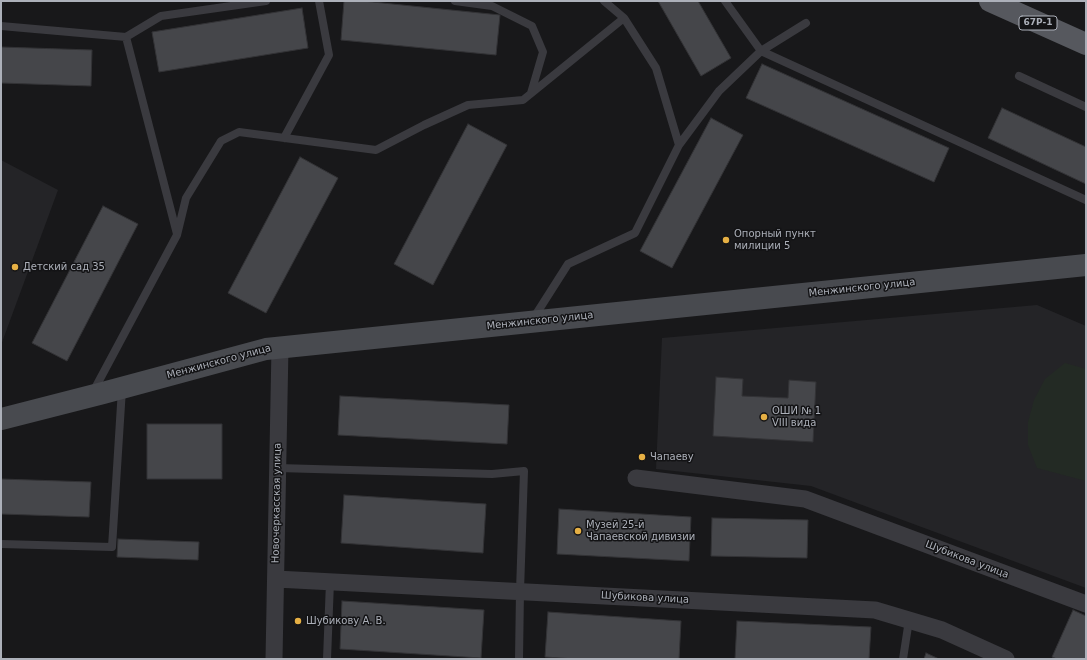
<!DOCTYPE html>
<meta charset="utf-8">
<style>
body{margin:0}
#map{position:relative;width:1087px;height:660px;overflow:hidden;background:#18181a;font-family:"DejaVu Sans",sans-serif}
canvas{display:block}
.frame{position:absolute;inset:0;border:2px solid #acb0b9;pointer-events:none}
</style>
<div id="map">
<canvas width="1087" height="660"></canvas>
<div class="frame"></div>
</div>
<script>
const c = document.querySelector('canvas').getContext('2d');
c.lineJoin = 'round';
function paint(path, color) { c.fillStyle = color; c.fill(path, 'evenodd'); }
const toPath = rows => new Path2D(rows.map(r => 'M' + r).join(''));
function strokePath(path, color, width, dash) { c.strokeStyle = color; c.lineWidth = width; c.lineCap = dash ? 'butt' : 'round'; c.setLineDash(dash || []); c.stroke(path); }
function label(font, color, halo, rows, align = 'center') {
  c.font = font + ' "DejaVu Sans",sans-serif'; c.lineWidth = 3; c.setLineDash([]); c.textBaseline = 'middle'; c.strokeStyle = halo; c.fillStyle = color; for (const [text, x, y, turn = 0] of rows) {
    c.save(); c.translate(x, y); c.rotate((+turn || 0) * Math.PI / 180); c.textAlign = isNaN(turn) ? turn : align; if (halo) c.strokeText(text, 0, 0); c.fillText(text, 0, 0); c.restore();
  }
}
paint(toPath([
 [1,160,58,190,1,345],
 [1037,305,1086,326,1086,588,811,486,656,469,662,338]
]), '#242427');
paint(toPath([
 [1065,363,1086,369,1086,481,1037,468,1028,445,1028,422,1034,400,1045,379]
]), '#232a24');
const building = toPath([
 [344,1,363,1,500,15,496,55,341,40,344,1],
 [658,1,698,1,731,58,701,76,658,1],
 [302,8,308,48,159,72,152,32,302,8],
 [1,47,92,50,91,86,1,83,1,47],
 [762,64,949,148,934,182,746,98,762,64],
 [1002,108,1086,147,1086,184,988,138,1002,108],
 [711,118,743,135,672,268,640,251,711,118],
 [468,124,507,145,433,285,394,264,468,124],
 [300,157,338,178,266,313,228,293,300,157],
 [103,206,138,224,67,361,32,343,103,206],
 [716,377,743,379,742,396,788,398,789,380,816,382,813,442,713,436,716,377],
 [340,396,509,405,507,444,338,435,340,396],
 [147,424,222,424,222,479,147,479,147,424],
 [1,479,91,482,89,517,1,514,1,479],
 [344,495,486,504,483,553,341,543,344,495],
 [559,509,691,517,689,561,557,554,559,509],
 [712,518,808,520,807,558,711,556,712,518],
 [118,539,199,542,198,560,117,557,118,539],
 [342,601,484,610,481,658,340,649,342,601],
 [1073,610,1086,616,1086,659,1057,659,1052,657,1073,610],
 [548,612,681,621,679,659,575,659,545,657,548,612],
 [737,621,871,627,869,659,735,659,737,621],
 [926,653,939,659,924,659,926,653]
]);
paint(building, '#45464a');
strokePath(building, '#333336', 1);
strokePath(toPath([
 [455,1,492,6,532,26,543,52,531,93],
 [604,1,624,18],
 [725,1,761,51,1086,200],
 [1,26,126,37,177,234],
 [126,37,161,16,266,1],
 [1019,76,1086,107],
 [284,138,329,55,319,1],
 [679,145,719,91,761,51,806,23],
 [93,392,177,235,186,198,221,141,239,132,376,150,424,125,468,105,523,100,624,18,656,68,679,145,635,233,568,264,533,319],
 [278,468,492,474,524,471,520,591,519,659],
 [1,544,112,547,122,389],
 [327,659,330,582],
 [903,659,909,620]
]), '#3a3a3f', 8);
strokePath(toPath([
 [636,478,805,499,1086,604],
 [276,579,875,610,942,630,1006,659],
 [274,659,280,347]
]), '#3a3a3f', 17);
strokePath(toPath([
 [1,419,103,393,266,349,1086,265]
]), '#484a4f', 22);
strokePath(toPath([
 [990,1,1086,44]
]), '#56585e', 22);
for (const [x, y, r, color] of [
 [726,240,4,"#e6b044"],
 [15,267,4,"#e6b044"],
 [764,417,4,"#e6b044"],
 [642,457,4,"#e6b044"],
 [578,531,4,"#e6b044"],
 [298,621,4,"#e6b044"]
]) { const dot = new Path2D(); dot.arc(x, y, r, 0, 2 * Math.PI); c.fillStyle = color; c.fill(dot); strokePath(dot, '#131315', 1.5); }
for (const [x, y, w] of [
 [1038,23,38]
]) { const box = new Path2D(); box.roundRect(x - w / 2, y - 7, w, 14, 3); c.fillStyle = '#131315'; c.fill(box); strokePath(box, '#acb0b9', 1); }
label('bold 9px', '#acb0b9', null, [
 ["67Р-1",1038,23]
]);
label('10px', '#acb0b9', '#131315', [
 ["Опорный пункт",734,234],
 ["милиции 5",734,246],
 ["Детский сад 35",23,267],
 ["ОШИ № 1",772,411],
 ["VIII вида",772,423],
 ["Чапаеву",650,457],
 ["Музей 25-й",586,525],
 ["Чапаевской дивизии",586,537],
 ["Шубикову А. В.",306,621]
], 'left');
label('10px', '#acb0b9', '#131315', [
 ["Менжинского улица",862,288,-6],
 ["Менжинского улица",540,321,-6],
 ["Менжинского улица",219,362,-15],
 ["Новочеркасская улица",277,503,-89],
 ["Шубикова улица",967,560,21],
 ["Шубикова улица",645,598,3]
]);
</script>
